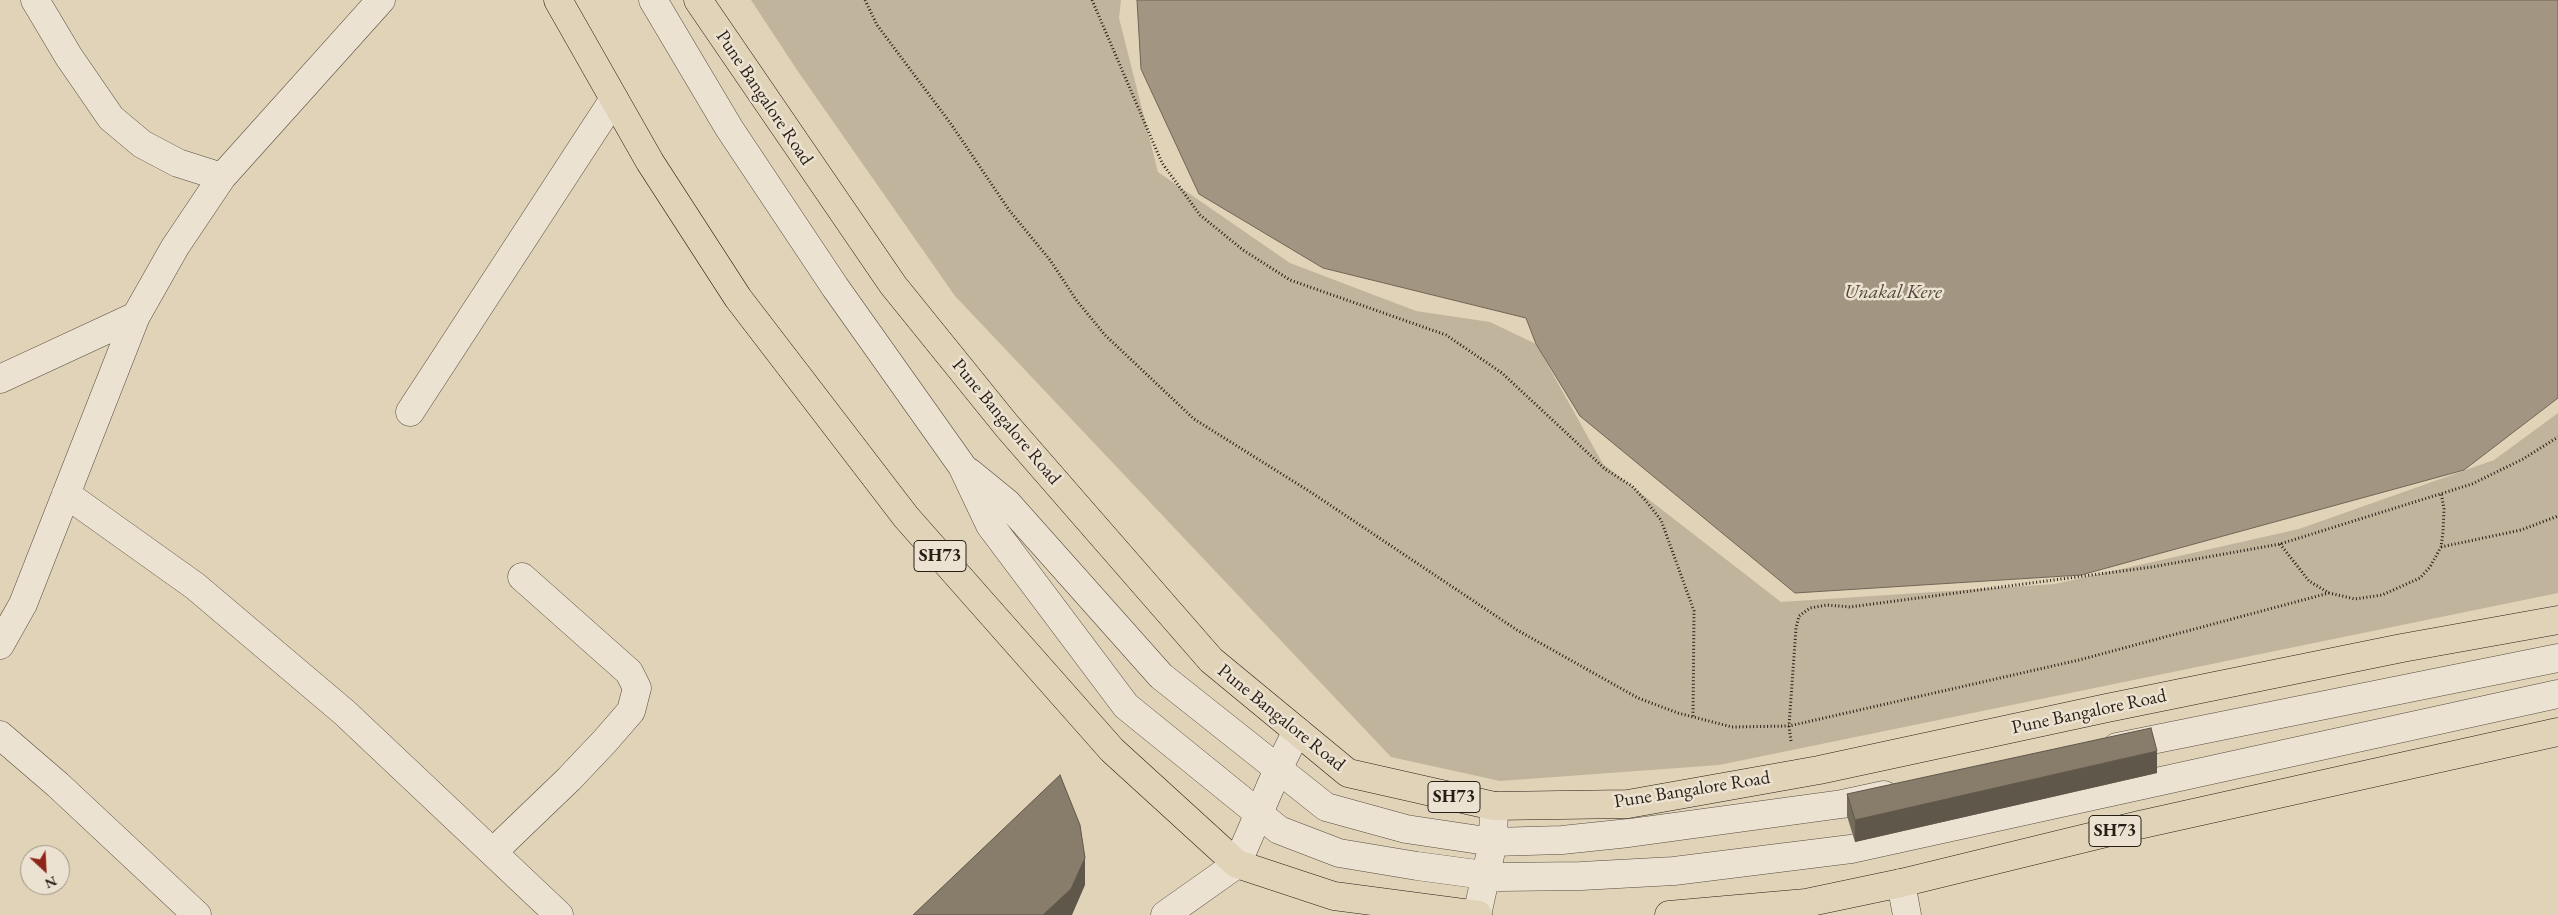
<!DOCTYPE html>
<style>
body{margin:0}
#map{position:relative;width:2558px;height:915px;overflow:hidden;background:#e1d3b8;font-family:"EB Garamond",serif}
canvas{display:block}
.north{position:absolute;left:20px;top:845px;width:50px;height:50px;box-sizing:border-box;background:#ece2d1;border:1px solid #9d9486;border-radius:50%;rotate:155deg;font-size:14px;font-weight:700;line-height:20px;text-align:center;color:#271e16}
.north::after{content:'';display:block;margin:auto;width:18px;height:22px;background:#8f2418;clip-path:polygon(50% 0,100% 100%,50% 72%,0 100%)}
</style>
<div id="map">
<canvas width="2558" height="915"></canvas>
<div class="north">N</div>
</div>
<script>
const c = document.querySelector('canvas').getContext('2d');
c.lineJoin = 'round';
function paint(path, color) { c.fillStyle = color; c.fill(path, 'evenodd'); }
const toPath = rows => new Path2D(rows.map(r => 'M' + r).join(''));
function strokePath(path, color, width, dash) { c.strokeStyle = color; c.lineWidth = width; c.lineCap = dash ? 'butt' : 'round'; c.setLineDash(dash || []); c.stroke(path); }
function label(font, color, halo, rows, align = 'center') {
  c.font = font + ' "EB Garamond",serif'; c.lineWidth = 5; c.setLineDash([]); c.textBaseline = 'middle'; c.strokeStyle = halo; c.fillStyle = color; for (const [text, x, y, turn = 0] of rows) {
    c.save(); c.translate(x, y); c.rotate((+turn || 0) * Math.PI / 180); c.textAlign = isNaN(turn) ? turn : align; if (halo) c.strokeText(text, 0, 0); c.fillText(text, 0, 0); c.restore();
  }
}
paint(toPath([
 [751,0,1121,0,1119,18,1158,172,1290,263,1416,311,1490,322,1536,344,1603,464,1781,602,2055,584,2299,529,2494,460,2558,413,2558,593,1719,765,1500,781,1391,757,955,296,797,70]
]), '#c1b49c');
const water = toPath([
 [1137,0,2558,0,2558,398,2464,470,2081,575,1795,593,1580,416,1536,344,1526,318,1323,268,1199,194,1141,69,1137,0]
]);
paint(water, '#a29581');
strokePath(water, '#716556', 1);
const minor = toPath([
 [35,0,69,57,111,118,142,144,178,163,222,177],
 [653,0,729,128,835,287,962,466,990,525,1126,706,1279,830,1339,853,1417,866,1499,877,1581,876,1674,871,1851,849,2558,694],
 [0,379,136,316],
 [410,412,614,99],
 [969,472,1007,503,1161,676,1326,807,1406,829,1493,842,1562,840,1629,833,1842,804,1884,795],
 [66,494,195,586,345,713,559,915],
 [0,645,23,604,136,316,175,247,222,177,381,0],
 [0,735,58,785,197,915],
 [2117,747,2558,658],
 [493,852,569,779,605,741,631,711,637,688,629,672,522,577],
 [1901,883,1907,915],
 [1165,915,1237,864,1278,769,1297,731],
 [1477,915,1493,842,1494,806]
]);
const major = toPath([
 [558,0,650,162,738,298,906,517,1112,750,1237,864,1334,896,1478,915],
 [698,0,893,285,1007,426,1211,660,1348,773,1494,806,1628,804,1819,770,2107,708,2402,648,2558,620],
 [1669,915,1806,903,1901,883,2139,825,2558,732]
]);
strokePath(minor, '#564b3e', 29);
strokePath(major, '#271e16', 29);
strokePath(toPath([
 [865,0,877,25,951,124,1009,210,1050,260,1077,301,1105,335,1194,419,1312,493,1517,630,1638,698,1678,713,1732,727,1789,726,2079,660,2329,593],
 [1092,0,1162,163,1200,215,1243,250,1290,280,1446,335,1502,373,1605,469,1632,486,1645,500,1661,520,1694,611,1693,717],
 [2280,544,2309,581,2329,593,2355,599,2382,595,2420,578,2430,567,2441,547,2443,532,2444,509,2441,492],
 [2441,547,2521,530,2558,516],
 [1791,741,1789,726,1796,628,1799,616,1810,608,1827,605,1850,607,2152,567,2280,544,2472,484,2523,459,2558,437]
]), '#271e16', 3, [1, 2.5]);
strokePath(minor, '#ece2d1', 28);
strokePath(major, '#e1d3b8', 28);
paint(toPath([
 [2157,773,1855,842,1847,816,1847,794]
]), '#756b5b');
paint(toPath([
 [2157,751,2157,773,1855,842,1855,820],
 [1085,858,1085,885,1072,915,1043,915]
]), '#5f574a');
const building = toPath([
 [2151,728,2157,751,1855,820,1847,794,2151,728],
 [1060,775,1080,825,1085,858,1071,889,1043,915,913,915,1060,775]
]);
paint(building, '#887c6a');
strokePath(building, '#5f574a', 1);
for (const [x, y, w] of [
 [940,556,52],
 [1454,797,52],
 [2115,831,52]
]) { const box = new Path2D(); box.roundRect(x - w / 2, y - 15.5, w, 31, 4); c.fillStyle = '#ece2d1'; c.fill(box); strokePath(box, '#271e16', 1); }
label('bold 18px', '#271e16', null, [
 ["SH73",940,556],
 ["SH73",1454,797],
 ["SH73",2115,831]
]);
label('19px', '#271e16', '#ece2d1', [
 ["Pune Bangalore Road",764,98,56],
 ["Pune Bangalore Road",1006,422,50],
 ["Pune Bangalore Road",2089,712,-12],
 ["Pune Bangalore Road",1281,718,39],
 ["Pune Bangalore Road",1692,790,-9]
]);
label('italic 20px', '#52483b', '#ece2d1', [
 ["Unakal Kere",1893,293]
]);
</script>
